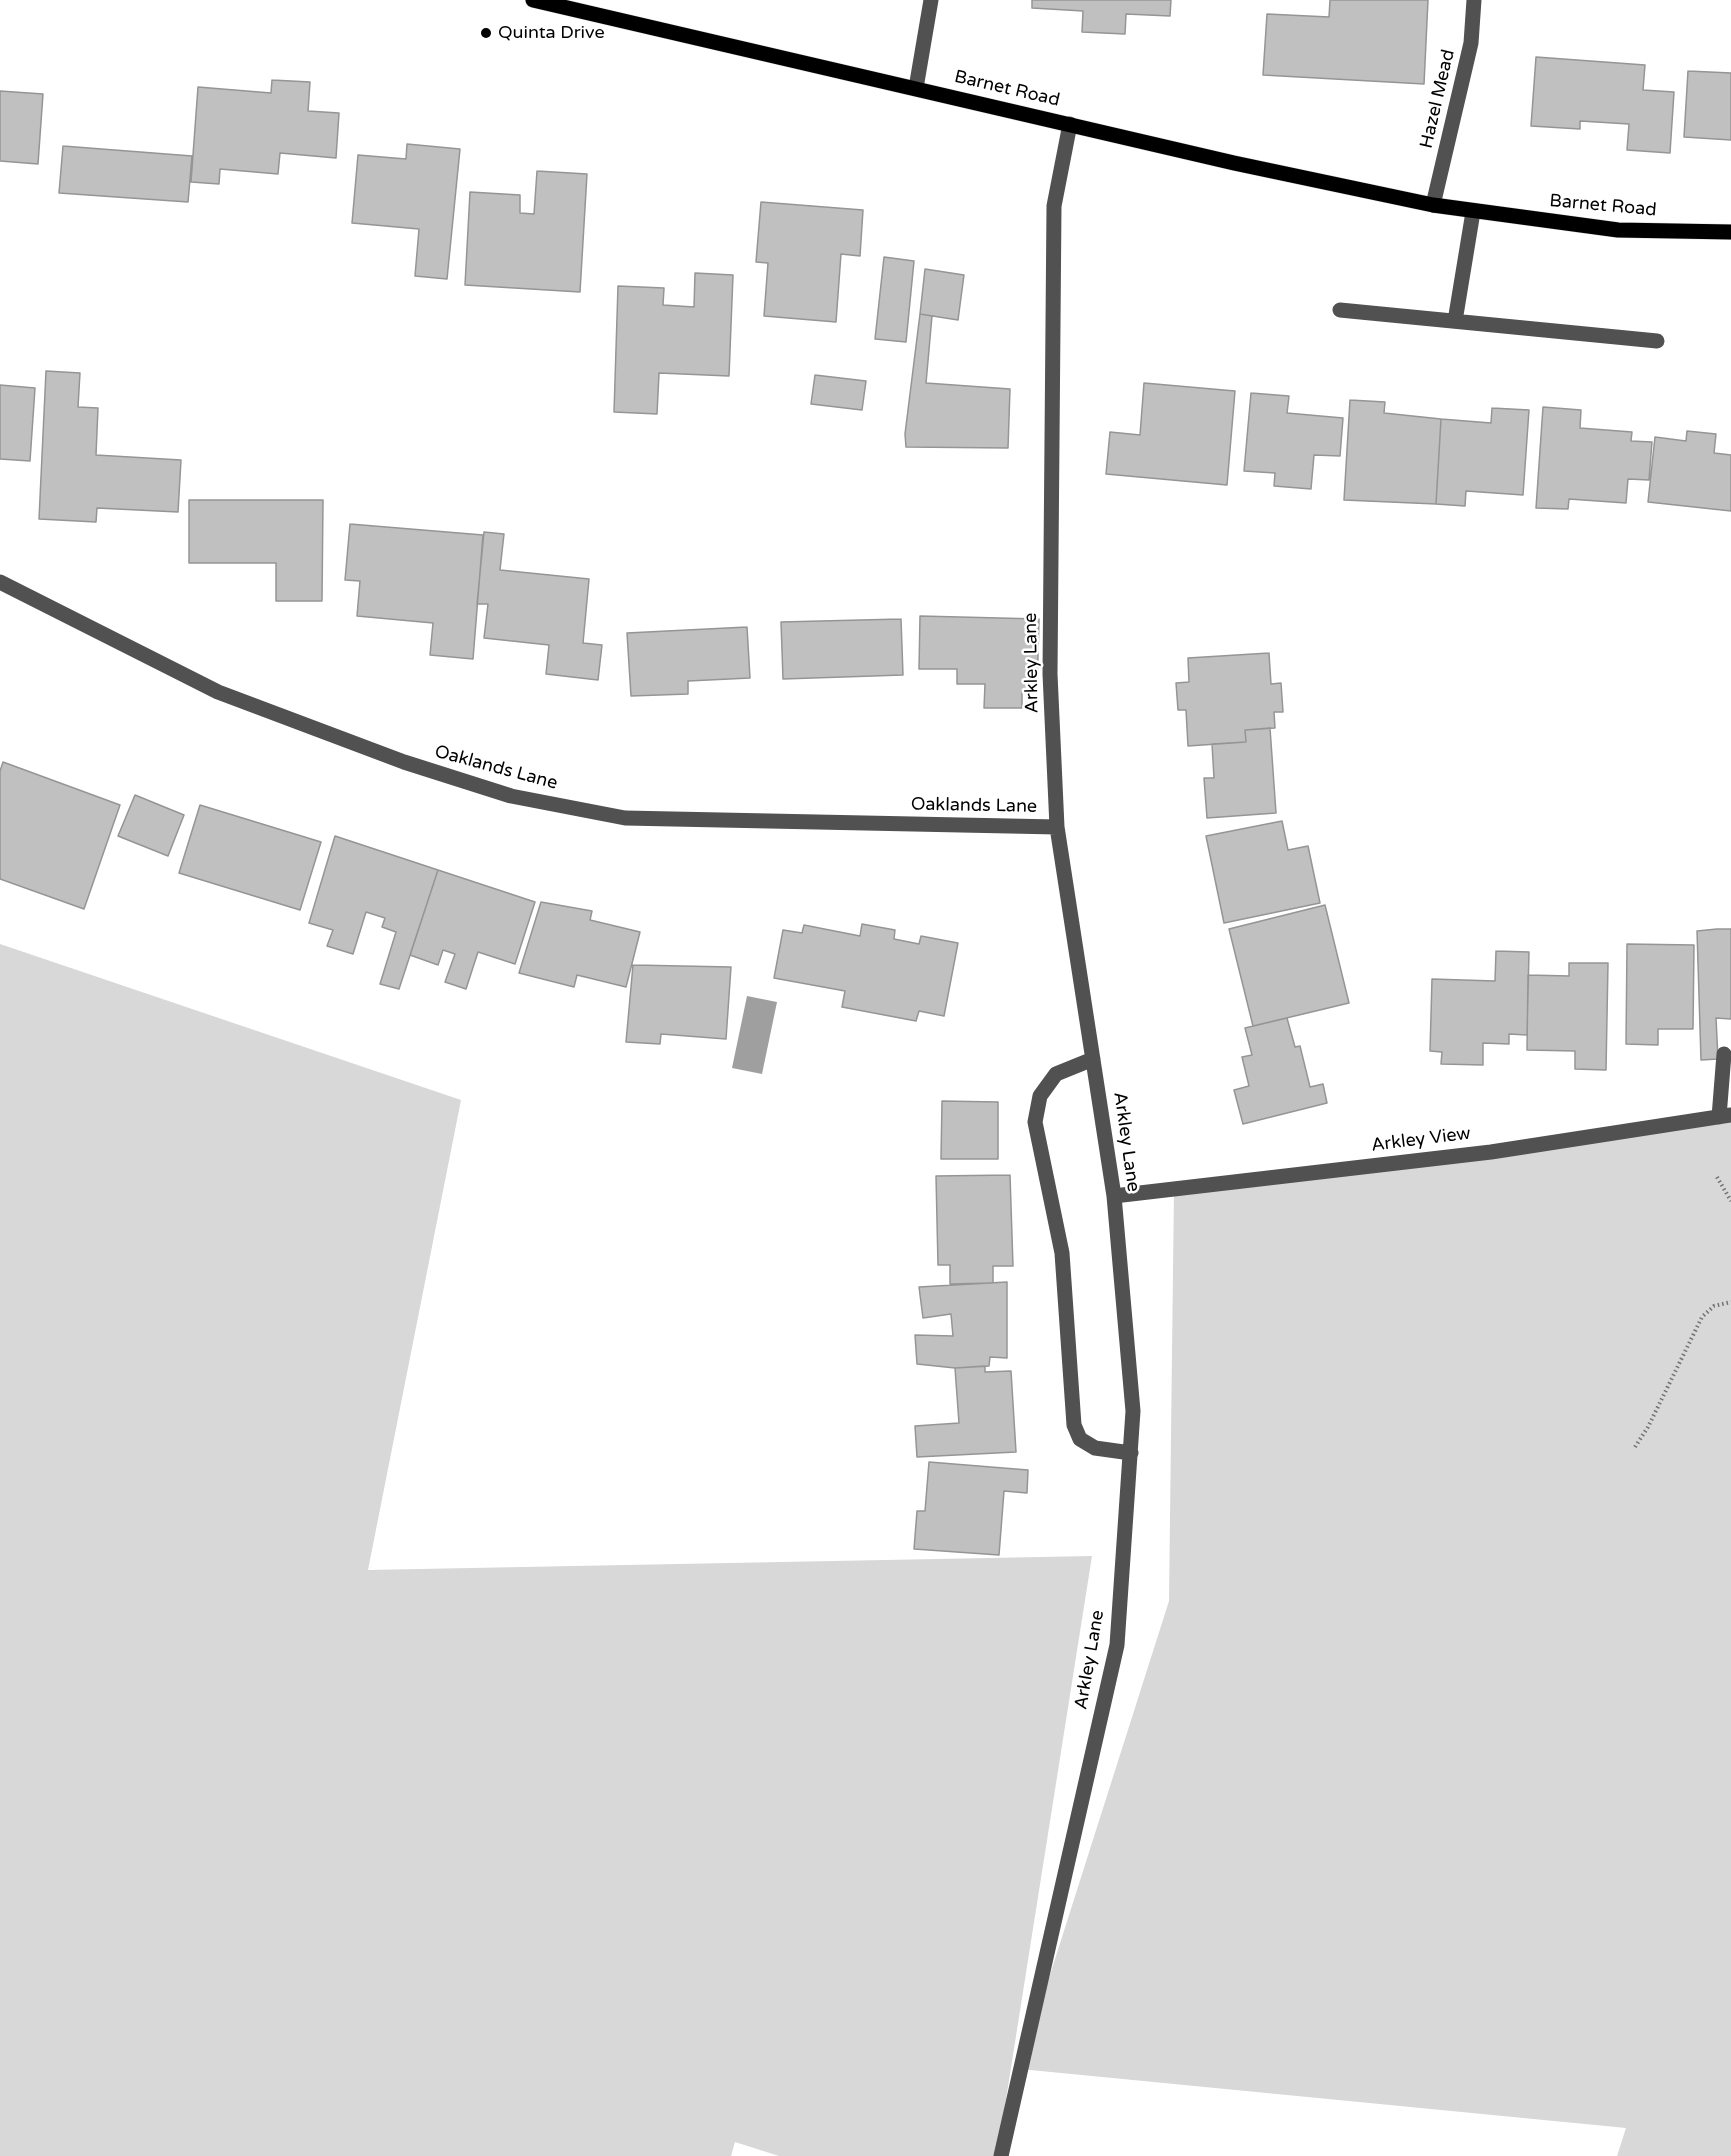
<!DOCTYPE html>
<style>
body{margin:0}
canvas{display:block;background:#fff}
</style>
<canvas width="1731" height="2156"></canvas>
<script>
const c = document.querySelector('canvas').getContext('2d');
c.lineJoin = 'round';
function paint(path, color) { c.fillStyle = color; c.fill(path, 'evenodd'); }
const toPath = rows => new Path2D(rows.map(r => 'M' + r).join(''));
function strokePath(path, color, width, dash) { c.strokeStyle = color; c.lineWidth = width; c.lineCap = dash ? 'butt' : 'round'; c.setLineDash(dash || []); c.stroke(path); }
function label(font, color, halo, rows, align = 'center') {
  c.font = font + ' "Varela Round",sans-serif'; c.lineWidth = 5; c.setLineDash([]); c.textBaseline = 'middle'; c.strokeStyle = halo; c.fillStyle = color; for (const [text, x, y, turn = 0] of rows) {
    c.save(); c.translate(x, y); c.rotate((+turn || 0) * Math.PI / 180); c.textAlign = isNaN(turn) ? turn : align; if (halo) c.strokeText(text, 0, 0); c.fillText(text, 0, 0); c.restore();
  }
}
paint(toPath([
 [0,944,461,1100,368,1570,1092,1556,997,2156,779,2156,735,2142,731,2156,0,2156],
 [1731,1115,1731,2156,1617,2156,1626,2128,1020,2069,1169,1601,1174,1188]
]), '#d8d8d8');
paint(toPath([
 [747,996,777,1002,762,1074,732,1068]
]), '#9f9f9f');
const building = toPath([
 [1032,0,1171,0,1170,16,1126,14,1125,34,1082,32,1083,11,1032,8,1032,0],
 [1330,0,1428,0,1424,84,1263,75,1267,14,1329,17,1330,0],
 [1536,57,1645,65,1643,90,1674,92,1670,153,1627,150,1629,124,1580,121,1580,129,1531,126,1536,57],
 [1688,71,1731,73,1731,140,1684,137,1688,71],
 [272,80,310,82,308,111,339,113,336,158,280,153,278,174,220,169,219,184,191,182,198,87,271,93,272,80],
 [0,91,43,94,38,164,0,161,0,91],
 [407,144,460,149,447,279,415,276,419,229,352,223,358,155,406,159,407,144],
 [63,146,192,156,188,202,59,193,63,146],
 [537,171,587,174,580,292,465,285,470,192,520,195,520,213,534,214,537,171],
 [761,202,863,210,860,256,841,254,836,322,764,316,768,263,756,262,761,202],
 [884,257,914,261,906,342,875,339,884,257],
 [925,269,964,275,958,320,920,314,925,269],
 [695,273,733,275,729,376,659,373,657,414,614,412,618,286,664,288,663,305,694,307,695,273],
 [920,314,932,316,926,383,1010,389,1008,448,906,447,905,434,920,314],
 [46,371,80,373,78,407,98,408,96,455,181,460,178,512,97,508,96,522,39,519,46,371],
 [815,375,866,381,862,410,811,404,815,375],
 [1144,383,1235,391,1227,485,1106,474,1110,432,1140,435,1144,383],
 [0,385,35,388,30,461,0,459,0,385],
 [1251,393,1289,396,1287,413,1343,418,1340,456,1314,455,1311,489,1274,486,1275,473,1244,471,1251,393],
 [1350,400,1385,402,1384,413,1441,419,1436,504,1344,500,1350,400],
 [1543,407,1581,410,1580,428,1632,432,1631,441,1652,442,1649,480,1628,479,1626,503,1569,499,1568,509,1536,508,1543,407],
 [1492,408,1529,410,1523,495,1466,491,1465,506,1436,504,1441,419,1491,423,1492,408],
 [1687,431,1716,434,1714,453,1731,455,1731,511,1648,502,1655,437,1686,441,1687,431],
 [189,500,323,500,322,601,276,601,276,563,189,563,189,500],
 [350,524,483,535,473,659,430,655,433,623,357,616,360,581,345,580,350,524],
 [484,532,504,534,500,570,589,579,583,643,602,645,598,680,546,674,549,645,484,638,488,604,477,604,484,532],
 [920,616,1039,619,1037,691,1022,691,1022,708,984,708,985,684,957,684,957,669,919,669,920,616],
 [901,619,903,675,783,679,781,622,901,619],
 [747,627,750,678,688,681,688,694,631,696,627,633,747,627],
 [1269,653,1271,684,1281,683,1283,712,1274,712,1275,728,1245,730,1246,742,1188,746,1186,710,1178,710,1176,683,1189,682,1188,658,1269,653],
 [1270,728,1276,813,1207,818,1204,778,1214,778,1212,744,1246,742,1245,730,1270,728],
 [3,762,120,805,84,909,0,879,0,771,3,762],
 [135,795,184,815,168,856,118,836,135,795],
 [200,805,321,842,300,910,179,873,200,805],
 [1282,821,1288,850,1308,846,1320,903,1224,923,1206,836,1282,821],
 [335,836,438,870,399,989,380,984,396,932,382,927,385,918,366,912,353,954,327,946,333,930,309,923,335,836],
 [438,870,535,902,515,964,478,952,466,989,445,982,455,954,443,950,438,965,410,955,438,870],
 [541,902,592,911,590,920,640,932,626,987,577,975,574,987,519,973,541,902],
 [1325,905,1349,1003,1253,1026,1229,929,1325,905],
 [862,924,895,930,894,939,919,944,921,936,958,943,944,1016,919,1011,916,1021,842,1007,845,991,774,978,783,930,802,933,804,925,860,936,862,924],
 [1717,929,1731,929,1731,1019,1716,1018,1718,1059,1701,1060,1697,931,1717,929],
 [1627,944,1694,945,1693,1029,1658,1029,1658,1045,1626,1044,1627,944],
 [1496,951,1529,952,1527,1035,1509,1034,1509,1044,1483,1043,1483,1065,1441,1064,1442,1052,1430,1051,1432,979,1495,981,1496,951],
 [1569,963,1608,963,1606,1070,1575,1069,1575,1051,1527,1050,1528,975,1569,976,1569,963],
 [633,965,731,967,726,1039,661,1034,660,1044,626,1042,633,965],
 [1287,1018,1295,1047,1300,1046,1310,1087,1323,1084,1327,1103,1243,1124,1234,1090,1249,1086,1242,1057,1252,1055,1245,1028,1287,1018],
 [942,1101,998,1102,998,1159,941,1159,942,1101],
 [1010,1175,1013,1266,993,1266,993,1283,950,1284,950,1265,938,1265,936,1176,1010,1175],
 [1007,1282,1007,1358,990,1357,989,1366,955,1368,917,1364,915,1335,953,1336,951,1314,923,1318,919,1287,1007,1282],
 [985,1366,985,1372,1011,1371,1016,1452,917,1457,915,1426,959,1423,955,1368,985,1366],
 [929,1462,1028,1470,1027,1493,1004,1491,999,1555,914,1549,917,1511,925,1511,929,1462]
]);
paint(building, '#c0c0c0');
strokePath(building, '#959595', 1.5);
const major = toPath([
 [533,0,1234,163,1433,205,1618,230,1731,232]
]);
strokePath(major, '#dbdbdb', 16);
strokePath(toPath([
 [1717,1177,1731,1201],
 [1635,1447,1648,1427,1702,1317,1714,1306,1731,1302]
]), '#737373', 4, [1.5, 3]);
strokePath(toPath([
 [916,88,931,0],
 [1433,205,1471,43,1474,0],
 [1340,310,1657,341],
 [1455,321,1473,212],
 [0,582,218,692,404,762,511,796,625,818,1057,827],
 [1093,1059,1056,1074,1040,1096,1035,1122,1062,1253,1074,1425,1080,1439,1095,1448,1131,1453],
 [1719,1117,1724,1054],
 [1114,1196,1491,1152,1731,1115],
 [1001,2156,1117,1645,1133,1411,1114,1196,1057,827,1050,674,1054,206,1070,124]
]), '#515151', 15);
strokePath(major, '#000', 15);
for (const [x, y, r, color] of [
 [486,33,6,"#000"]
]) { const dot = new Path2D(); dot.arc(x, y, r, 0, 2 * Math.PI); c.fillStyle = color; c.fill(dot); strokePath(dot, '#fff', 2); }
label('18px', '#000', '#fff', [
 ["Quinta Drive",498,33]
], 'left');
label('18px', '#000', '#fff', [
 ["Barnet Road",1007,89,13],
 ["Hazel Mead",1438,99,-77],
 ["Barnet Road",1603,206,5],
 ["Arkley Lane",1032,663,-91],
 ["Oaklands Lane",496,768,15],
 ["Oaklands Lane",974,806,1],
 ["Arkley View",1421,1140,-7],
 ["Arkley Lane",1126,1142,82],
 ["Arkley Lane",1090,1660,-80]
]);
</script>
